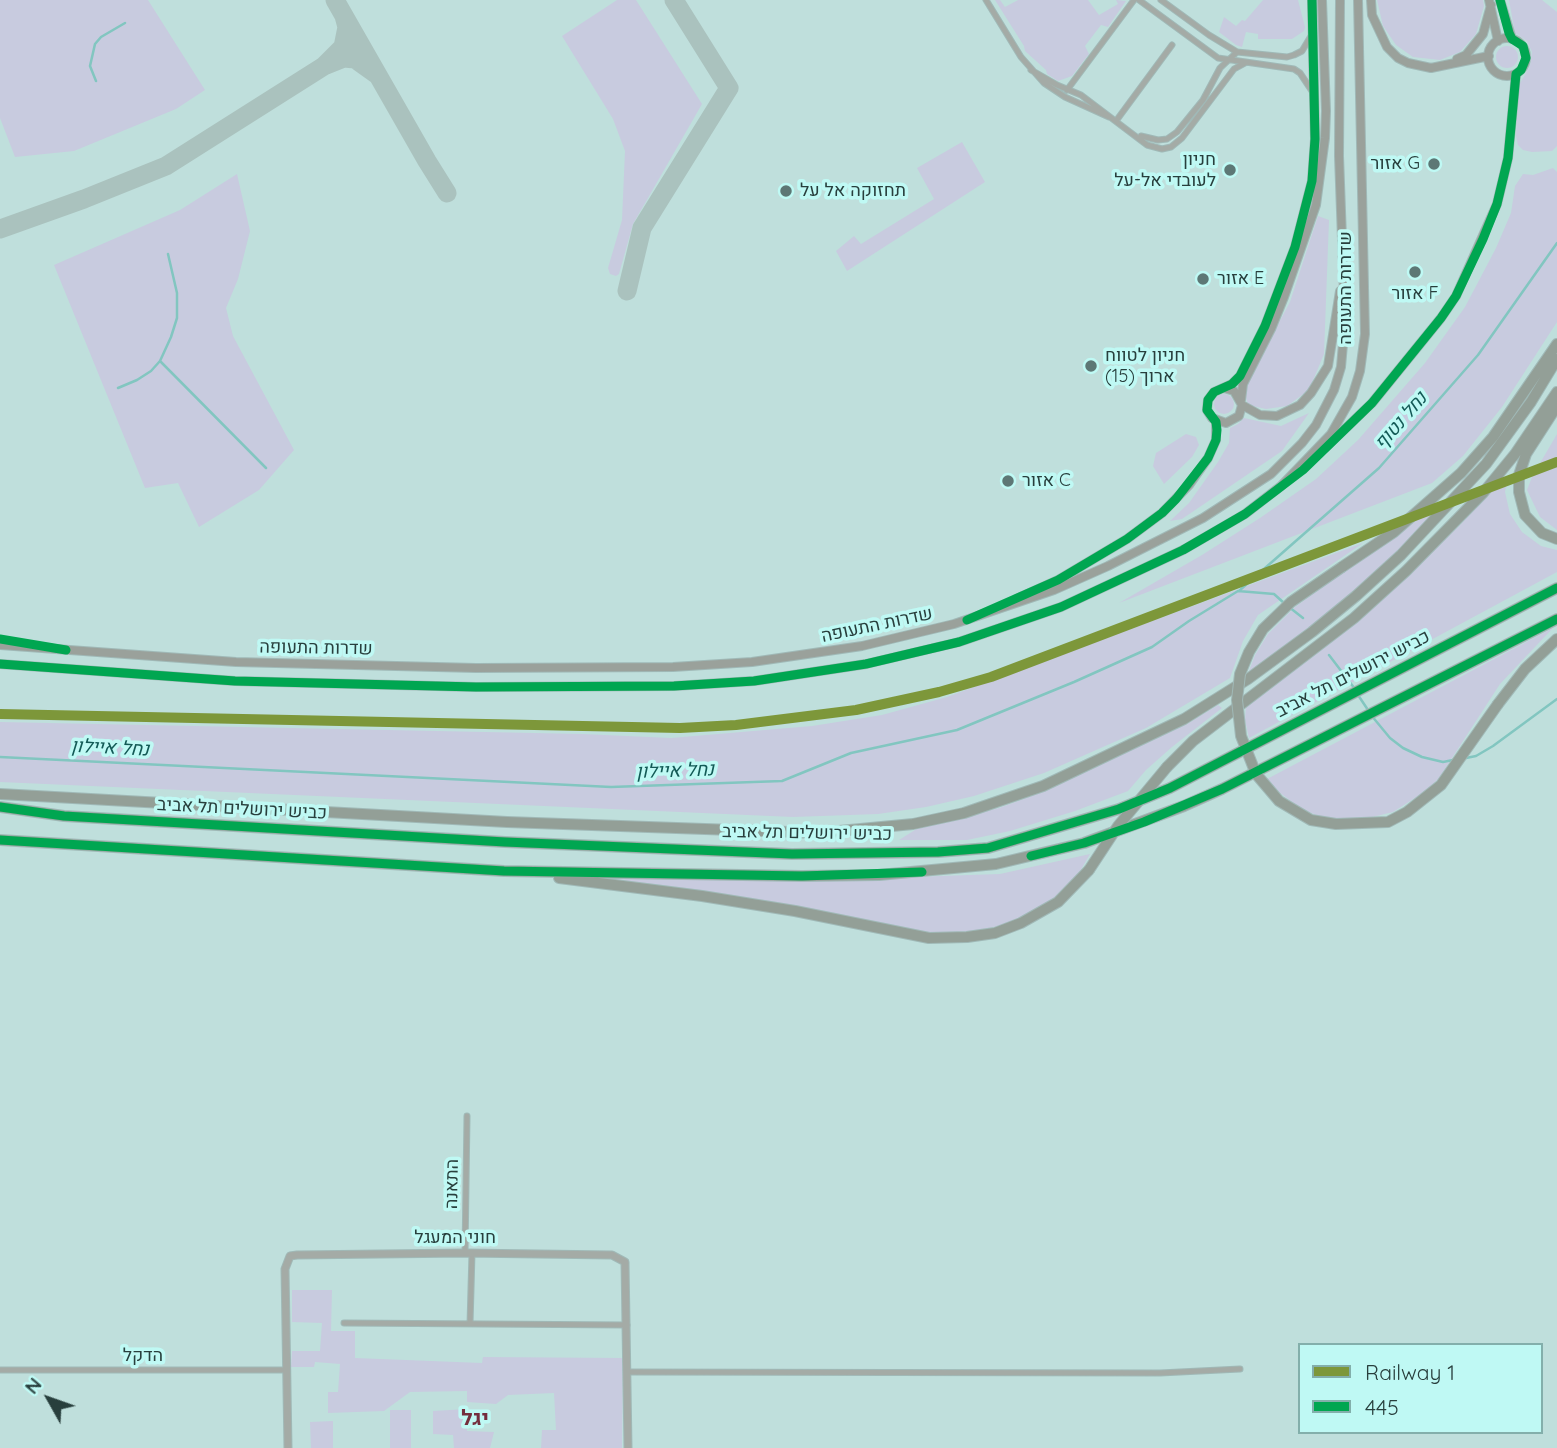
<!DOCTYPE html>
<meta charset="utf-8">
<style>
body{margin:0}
#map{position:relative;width:1557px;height:1448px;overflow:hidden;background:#bfdfdc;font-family:Quicksand,sans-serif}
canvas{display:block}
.legend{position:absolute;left:1298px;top:1343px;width:245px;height:91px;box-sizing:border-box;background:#bff9f4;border:2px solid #83afab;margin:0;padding:9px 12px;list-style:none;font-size:21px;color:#283f3d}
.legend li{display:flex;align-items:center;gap:14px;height:35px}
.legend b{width:35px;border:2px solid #83afab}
.north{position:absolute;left:14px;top:1364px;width:70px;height:70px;-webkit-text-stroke:5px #bff9f4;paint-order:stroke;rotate:310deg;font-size:19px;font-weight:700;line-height:28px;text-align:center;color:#283f3d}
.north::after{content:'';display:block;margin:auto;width:24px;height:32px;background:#283f3d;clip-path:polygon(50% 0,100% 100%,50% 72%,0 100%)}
</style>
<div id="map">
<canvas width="1557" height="1448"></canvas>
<ul class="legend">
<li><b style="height:9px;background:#7d973a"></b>Railway 1</li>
<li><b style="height:9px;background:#00a651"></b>445</li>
</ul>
<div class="north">N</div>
</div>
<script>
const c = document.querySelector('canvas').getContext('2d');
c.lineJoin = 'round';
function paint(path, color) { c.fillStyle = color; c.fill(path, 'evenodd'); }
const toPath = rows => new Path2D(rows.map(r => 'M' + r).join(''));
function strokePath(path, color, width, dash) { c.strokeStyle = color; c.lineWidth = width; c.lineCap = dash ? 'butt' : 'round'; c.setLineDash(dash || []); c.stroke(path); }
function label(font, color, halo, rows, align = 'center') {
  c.font = font + ' Quicksand,Heebo,sans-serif'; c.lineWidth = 7; c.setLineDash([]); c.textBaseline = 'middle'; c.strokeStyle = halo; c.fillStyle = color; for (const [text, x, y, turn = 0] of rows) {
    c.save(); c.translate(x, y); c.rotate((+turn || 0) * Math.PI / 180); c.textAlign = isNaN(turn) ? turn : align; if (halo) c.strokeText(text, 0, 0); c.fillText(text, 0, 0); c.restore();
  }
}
paint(toPath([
 [0,0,148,0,205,90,176,109,74,151,15,157,0,118],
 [617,0,636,0,702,104,633,224,619,274,616,276,610,274,608,268,622,220,625,151,613,119,562,36],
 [995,0,1000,0,1005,7,1018,0,1088,0,1099,15,1118,4,1116,0,1126,1,1108,27,1101,25,1085,46,1089,54,1072,76,1058,81,1047,74,1046,70,1025,51,1024,46],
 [1263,0,1298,0,1305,27,1304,31,1292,39,1258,39,1258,34,1246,32,1242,47,1236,45,1219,32,1224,17,1236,26,1242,20,1245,21],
 [1377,0,1483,0,1484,6,1476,34,1460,52,1440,60,1413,57,1396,45,1383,26],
 [1509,0,1542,0,1557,12,1557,146,1552,151,1532,152,1523,150,1518,145,1516,136,1519,85,1530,66,1532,52,1527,41,1515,33],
 '1496 57a11 11 0 1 1 22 0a11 11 0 1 1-22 0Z',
 [962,142,985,182,847,271,836,251,854,236,861,244,934,199,917,168],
 [1553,168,1557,172,1557,322,1502,407,1463,456,1432,483,1119,603,1202,555,1260,518,1316,479,1358,440,1425,363,1465,307,1496,248,1511,213,1515,186,1523,174,1533,175],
 [237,174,250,231,238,279,226,308,233,336,294,450,259,490,199,527,178,483,145,488,54,265,180,210],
 [1318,216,1329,220,1324,354,1309,390,1287,406,1266,409,1248,405,1245,394,1246,384,1290,302],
 '1214 404a10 10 0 1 1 20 0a10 10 0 1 1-20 0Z',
 [1309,413,1282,451,1182,519,1170,521,1189,503,1218,462,1229,443,1230,428,1238,424,1244,418,1281,426],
 [1186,434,1196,437,1199,445,1192,457,1164,484,1153,466,1156,453],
 [1557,434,1557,530,1540,517,1527,490,1532,477],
 [1508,477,1505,492,1510,514,1522,532,1541,546,1557,550,1557,572,1249,738,1245,720,1246,706,1362,617,1459,526,1494,488],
 [1448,501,1356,593,1247,676,1255,655,1268,634,1295,607,1397,533,1425,509],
 [1363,543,1258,615,1243,641,1230,678,1146,728,1044,773,974,796,926,807,878,814,793,817,0,782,0,722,582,734,671,738,812,726,882,715,947,697],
 [1553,628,1500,684,1439,778,1426,791,1393,812,1356,821,1325,819,1300,808,1275,789,1267,779],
 [1218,705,1222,708,1172,747,1146,770,1128,791,1075,811,1010,831,967,840,899,840,918,828,999,808,1045,791,1187,724],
 [1090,854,1075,880,1047,905,1008,924,967,933,930,934,675,887,580,876,851,879,1000,874],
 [292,1290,332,1290,331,1331,355,1331,355,1358,482,1363,483,1357,623,1358,622,1448,541,1448,542,1430,556,1430,554,1393,508,1395,496,1404,467,1402,467,1391,410,1392,384,1411,328,1413,328,1392,338,1392,340,1364,315,1362,314,1367,291,1367,292,1351,320,1351,322,1323,292,1322],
 [467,1409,467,1431,494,1432,490,1448,454,1448,453,1435,433,1434,433,1411],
 [390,1410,411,1410,411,1448,390,1448],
 [333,1421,333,1448,311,1448,310,1422]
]), '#c8cbdf');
strokePath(toPath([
 [96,81,90,66,95,44,101,37,125,23],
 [160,361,266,468],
 [118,388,137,380,151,371,160,361,171,337,177,318,177,293,168,254],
 [1240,590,1379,468,1478,355,1557,243],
 [1289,607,1303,618],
 [1329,655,1355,689],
 [1358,695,1368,710],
 [1371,715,1390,738,1403,748,1422,757,1443,762,1453,760],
 [0,757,611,787,782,781,851,753,957,730,1074,682,1152,647,1189,621,1238,591,1274,594,1284,603],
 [1466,758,1476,756,1493,746,1557,699]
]), '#82c6c0', 2.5);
strokePath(toPath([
 [335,0,427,161,447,193],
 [344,16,347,27,343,47,324,66,344,58,355,59,376,74],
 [0,229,84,199,166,166,324,66],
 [627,291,642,228,729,88,674,0]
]), '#aac2be', 19);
const minor = toPath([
 [986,0,1021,57,1044,83,1065,97,1109,117],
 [1139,0,1218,58,1294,69,1300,73,1314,94],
 [1161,0,1209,35,1237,52,1287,57,1294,55,1302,51,1311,36],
 [1031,70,1057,85,1081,95,1147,145,1162,149,1171,147,1182,138,1234,69,1245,63],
 [1067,90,1134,0],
 [1116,121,1172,45],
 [1141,136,1158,140,1167,139,1177,132,1203,100,1220,68,1237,52],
 [0,639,23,643],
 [465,1253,467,1116],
 [344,1323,627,1325],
 [470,1324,472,1253],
 [0,1370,286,1370],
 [628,1372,1160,1373,1240,1369]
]);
const tertiary = toPath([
 [288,1448,285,1269,290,1256,297,1255,465,1253,612,1255,625,1262,628,1448]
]);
const secondary = toPath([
 [1371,0,1372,15,1387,47,1398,58,1408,63,1431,68,1489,56],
 [1489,0,1498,41],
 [1500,0,1512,39],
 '1488 57a19 19 0 1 1 38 0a19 19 0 1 1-38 0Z',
 [1457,59,1466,55,1483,34,1491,5],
 [1224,388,1234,391,1242,405,1239,416,1226,423,1212,418,1207,410,1208,400,1214,392,1232,384,1240,376,1265,326,1295,247,1312,181,1315,139,1312,0],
 [1241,400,1243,384,1271,329,1284,297,1316,205,1325,138,1326,111,1322,0],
 [1242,405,1260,415,1277,416,1300,405,1311,393,1328,366,1340,291],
 [1325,448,1372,403,1441,318,1456,296,1497,204,1508,158,1516,74],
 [1016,599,1058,580,1127,539,1162,513,1189,485,1208,458,1216,440,1216,422],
 [0,645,236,662,476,668,673,667,752,662,862,646,954,624,1054,590,1108,566,1203,518,1271,474,1302,443,1316,425,1334,390,1341,367,1345,321,1339,156,1340,0],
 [0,664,235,681,476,687,674,686,754,681,866,664,959,642,1061,607,1183,550,1245,514,1281,486,1331,434,1352,397,1360,371,1365,334,1358,0]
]);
const motorway = toPath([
 [1557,406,1526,454,1519,475,1519,492,1525,515,1542,533,1557,539],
 [1342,567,1394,532,1461,473,1493,437,1557,344],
 [1498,704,1525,669,1557,639],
 [1167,767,1193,741,1354,618,1406,571,1483,493,1515,454,1557,392],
 [0,794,507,822,818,833,913,824,964,813,1043,786,1184,719,1248,679,1312,632,1356,596,1401,555,1486,464,1531,402,1557,359],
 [0,807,64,816,505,842,792,854,938,852,988,848,1119,809,1170,788,1557,588],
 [0,840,504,871,802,876,879,875,996,864,1084,843,1184,806,1222,789,1557,619],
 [559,878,702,896,795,911,929,938,967,937,995,933,1021,923,1058,902,1089,870]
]);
strokePath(minor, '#a0b9b7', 7);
strokePath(tertiary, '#a0b9b7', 9);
strokePath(secondary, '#a0b9b7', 10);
strokePath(motorway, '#a0b9b7', 12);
strokePath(minor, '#a4aba6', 5);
strokePath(tertiary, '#a4aba6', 7);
strokePath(secondary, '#9aa19b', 8);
strokePath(motorway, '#939f97', 10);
const motorwayBridge = toPath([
 [1342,567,1291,602,1263,629,1249,652,1240,674,1237,700,1241,736,1256,774,1279,801,1311,820,1336,824,1388,822,1407,812,1441,785,1498,704],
 [1089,870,1118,826,1167,767]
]);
strokePath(motorwayBridge, '#a0b9b7', 12, []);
strokePath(motorwayBridge, '#939f97', 10);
strokePath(toPath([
 [967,620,1058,580,1127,539,1162,513,1176,499,1208,458,1216,440,1217,430,1216,422,1207,410,1208,400,1214,392,1232,384,1240,376,1265,326,1295,247,1312,181,1315,139,1312,0],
 [0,639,66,650],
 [0,664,235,681,476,687,674,686,754,681,866,664,959,642,1061,607,1183,550,1245,514,1303,470,1372,403,1441,318,1456,296,1483,239,1497,204,1508,158,1516,74,1521,70,1526,58,1523,46,1512,39,1509,33,1500,0],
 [0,807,64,816,505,842,792,854,938,852,988,848,1119,809,1170,788,1557,588],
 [0,840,504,871,802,876,922,872],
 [1031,856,1084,843,1144,822,1222,789,1557,619]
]), '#00a651', 9);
strokePath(toPath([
 [0,714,680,728,736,725,856,710,939,692,991,677,1557,462]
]), '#7d973a', 10);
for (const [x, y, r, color] of [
 [1434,164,7,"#5d7775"],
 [1230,170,7,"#5d7775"],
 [786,191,7,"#5d7775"],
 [1415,272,7,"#5d7775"],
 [1203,279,7,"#5d7775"],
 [1091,366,7,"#5d7775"],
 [1008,481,7,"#5d7775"]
]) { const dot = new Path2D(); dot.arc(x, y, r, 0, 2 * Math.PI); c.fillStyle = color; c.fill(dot); strokePath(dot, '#bff9f4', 2.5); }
label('18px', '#283f3d', '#bff9f4', [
 ["חניון",1216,160,"right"],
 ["לעובדי אל-על",1216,181,"right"],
 ["אזור G",1420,164,"right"],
 ["תחזוקה אל על",800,191],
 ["אזור E",1217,279],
 ["אזור F",1415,294,"center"],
 ["חניון לטווח",1105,356],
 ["ארוך (15)",1105,377],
 ["אזור C",1022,481]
], 'left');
label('18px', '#283f3d', '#bff9f4', [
 ["שדרות התעופה",1346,288,-90],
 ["שדרות התעופה",877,625,-12],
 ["שדרות התעופה",316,648,1],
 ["כביש ירושלים תל אביב",1353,674,-27],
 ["כביש ירושלים תל אביב",242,809,3],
 ["כביש ירושלים תל אביב",807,833,1],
 ["התאנה",452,1184,-89],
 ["חוני המעגל",455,1238],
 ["הדקל",143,1356]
]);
label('italic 19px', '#135a56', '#bff9f4', [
 ["נחל נטוף",1401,421,-49],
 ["נחל איילון",110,748,3],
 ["נחל איילון",675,771,-2]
]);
label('bold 21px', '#742e3e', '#bff9f4', [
 ["יגל",475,1419]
]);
</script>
